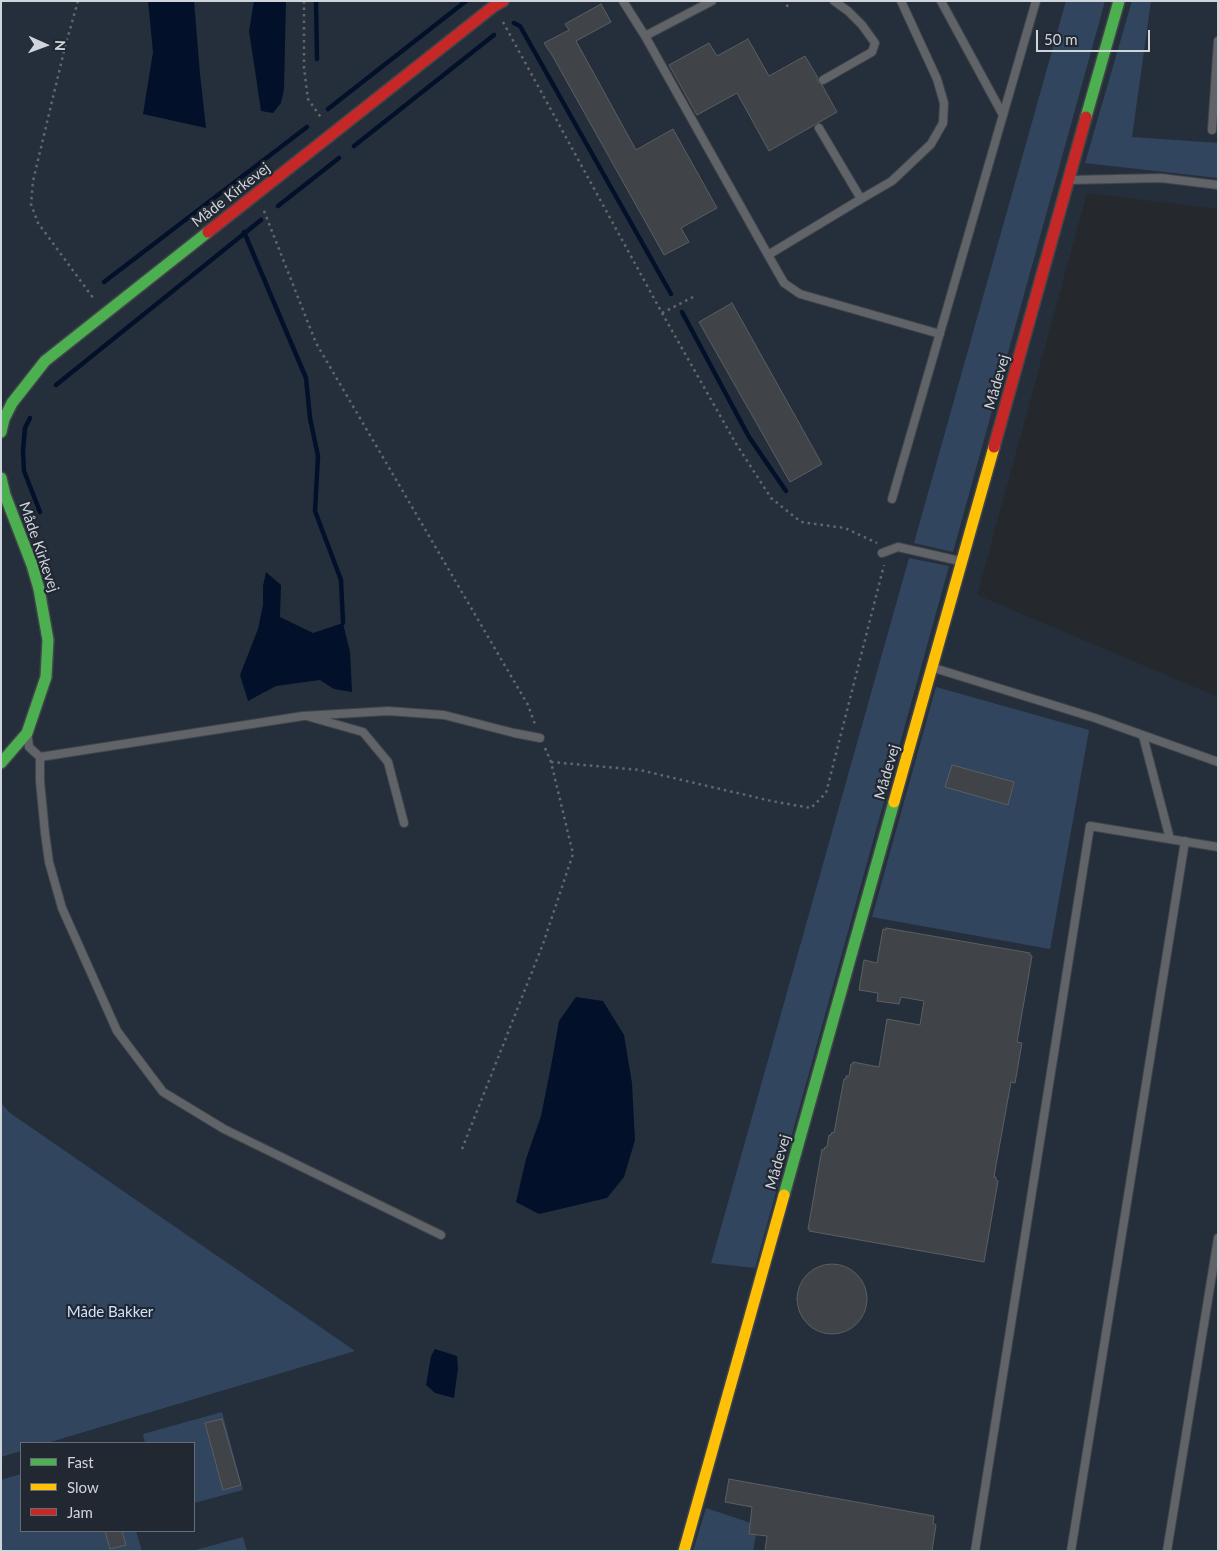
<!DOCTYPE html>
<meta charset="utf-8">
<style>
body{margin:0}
#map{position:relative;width:1219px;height:1552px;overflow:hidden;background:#25292e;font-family:Lato,sans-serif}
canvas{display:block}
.frame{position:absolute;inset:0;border:2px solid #d0d4db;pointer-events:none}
.legend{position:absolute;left:20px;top:1442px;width:175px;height:90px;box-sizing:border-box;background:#212832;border:1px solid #676d76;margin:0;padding:6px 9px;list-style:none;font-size:15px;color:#d0d4db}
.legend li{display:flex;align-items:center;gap:10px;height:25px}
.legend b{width:25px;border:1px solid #676d76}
.north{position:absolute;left:20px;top:20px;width:50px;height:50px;-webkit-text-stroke:4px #212832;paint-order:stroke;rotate:92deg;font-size:14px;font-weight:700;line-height:20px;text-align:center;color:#d0d4db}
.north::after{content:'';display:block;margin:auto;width:18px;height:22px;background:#d0d4db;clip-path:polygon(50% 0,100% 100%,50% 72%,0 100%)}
.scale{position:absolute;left:1036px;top:30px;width:114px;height:22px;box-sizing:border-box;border:2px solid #d0d4db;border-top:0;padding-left:6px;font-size:15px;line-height:18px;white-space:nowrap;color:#d0d4db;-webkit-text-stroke:4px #212832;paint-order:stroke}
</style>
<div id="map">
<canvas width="1219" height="1552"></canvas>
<div class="frame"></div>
<ul class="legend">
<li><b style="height:6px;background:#4caf50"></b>Fast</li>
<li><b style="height:6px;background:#ffc107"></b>Slow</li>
<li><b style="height:6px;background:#c62828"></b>Jam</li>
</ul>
<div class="north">N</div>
<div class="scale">50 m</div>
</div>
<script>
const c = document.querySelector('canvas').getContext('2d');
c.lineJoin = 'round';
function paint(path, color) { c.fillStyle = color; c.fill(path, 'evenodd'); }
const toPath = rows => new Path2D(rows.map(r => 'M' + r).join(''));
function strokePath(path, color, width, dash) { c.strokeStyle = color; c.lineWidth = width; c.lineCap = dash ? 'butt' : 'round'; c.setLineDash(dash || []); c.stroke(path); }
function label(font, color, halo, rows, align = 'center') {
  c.font = font + ' Lato,sans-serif'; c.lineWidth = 4.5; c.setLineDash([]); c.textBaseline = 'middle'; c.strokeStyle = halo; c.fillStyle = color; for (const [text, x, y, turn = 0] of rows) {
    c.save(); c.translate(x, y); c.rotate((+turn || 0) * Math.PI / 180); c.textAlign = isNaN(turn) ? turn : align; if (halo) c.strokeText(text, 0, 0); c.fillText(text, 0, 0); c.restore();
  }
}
paint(toPath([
 [1,1,1218,1,1218,209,1087,193,977,595,1218,697,1218,1551,1,1551],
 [21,1443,194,1443,194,1531,21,1531]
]), '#252f3c');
paint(toPath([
 [1066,1,1105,1,953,552,914,543],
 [1132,1,1151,1,1132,137,1218,143,1218,178,1085,163],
 [909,558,949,566,755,1268,711,1263],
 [936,687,1089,730,1050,949,872,917],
 [1,1103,10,1113,355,1351,47,1443,21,1443,21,1451,1,1457],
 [222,1412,243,1490,194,1503,194,1443,145,1443,143,1434],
 [21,1474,21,1531,136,1531,142,1551,1,1551,1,1480],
 [706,1508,751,1523,749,1533,756,1535,753,1551,693,1551],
 [243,1537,247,1551,192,1551]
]), '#32455e');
paint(toPath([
 [148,1,194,1,200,74,206,128,143,114,153,52],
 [254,1,286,1,284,89,281,103,273,113,261,111,256,77,249,31],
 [266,572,281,585,280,617,313,633,343,623,350,652,352,692,334,689,320,680,276,686,248,701,240,675,258,629,263,605,263,586],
 [576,997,603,1001,624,1035,632,1083,635,1140,624,1177,607,1198,539,1214,516,1202,526,1159,541,1116,551,1066,559,1021],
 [435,1349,457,1356,458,1368,454,1398,435,1393,426,1385,431,1356]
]), '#03102a');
strokePath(toPath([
 [316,1,317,59],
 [514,23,520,26,671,294],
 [328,109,466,1],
 [354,146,494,35],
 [278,206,339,158],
 [244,232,306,378,310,418,318,456,315,511,341,580,343,623],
 [104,282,307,127],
 [682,312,749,437,786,491],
 [56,385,261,220],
 [30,418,25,428,23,450,24,471,40,512]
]), '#03102a', 4.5);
const building = toPath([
 [601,4,611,22,576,41,636,150,673,129,717,208,681,228,689,242,664,255,552,55,544,43,569,30,565,24,601,4],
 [748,39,769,76,805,56,818,78,818,82,822,85,837,112,769,151,737,93,697,115,669,65,709,43,717,56,748,39],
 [732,303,822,464,790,482,699,322,732,303],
 [952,765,1014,782,1008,805,945,787,952,765],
 [886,928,1030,953,1030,955,1032,956,1017,1042,1022,1043,1015,1083,1011,1082,996,1165,994,1177,996,1177,996,1180,998,1181,984,1262,809,1231,810,1229,808,1229,822,1149,824,1150,825,1147,827,1147,829,1135,831,1135,832,1132,834,1133,844,1079,846,1079,846,1076,849,1076,851,1064,853,1064,853,1062,879,1067,887,1019,920,1025,924,1001,901,997,899,1004,877,1001,878,993,859,990,864,960,877,963,883,929,886,930,886,928],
 '797 1299a35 35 0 1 1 70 0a35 35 0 1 1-70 0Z',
 [222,1419,241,1485,223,1490,205,1423,222,1419],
 [729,1479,934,1516,933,1523,936,1525,932,1551,765,1551,767,1536,749,1534,752,1507,725,1502,729,1479],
 [105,1531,122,1531,126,1545,110,1549,105,1531]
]);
paint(building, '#404448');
strokePath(building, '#5b5e63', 1);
const lane = toPath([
 [623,1,645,36,768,255,861,199,819,128],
 [941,1,1003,115],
 [645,36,712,1],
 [823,80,872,52,875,43,862,25,848,11,834,1],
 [1212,130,1218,41],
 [1070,180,1161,178,1218,185],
 [861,199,892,181,931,144,943,123,944,103,937,79,901,1],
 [768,255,784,283,800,294,940,334],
 [892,499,1036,1],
 [882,553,898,547,960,561],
 [934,668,1095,718,1218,762],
 [310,717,363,732,388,762,404,823],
 [1143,736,1170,839],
 [28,738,29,747,40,757],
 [441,1235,224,1129,163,1092,117,1031,62,908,49,862,45,833,40,781,40,757,303,716,388,711,444,715,514,733,540,738],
 [975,1551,1090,826,1218,847],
 [1071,1551,1185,841],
 [1167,1551,1218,1238]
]);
const fast = toPath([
 [1086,117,1119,1],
 [1,432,4,419,12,403,45,361,208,232],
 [1,478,5,495,32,565,39,589,48,640,46,677,27,733,1,763],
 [784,1195,894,802]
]);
const slow = toPath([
 [894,802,994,447],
 [684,1551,784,1195]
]);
const jam = toPath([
 [208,232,494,6,503,1],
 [994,447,1086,117]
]);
strokePath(lane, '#414449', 10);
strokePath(fast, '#414449', 14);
strokePath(slow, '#414449', 14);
strokePath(jam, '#414449', 14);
strokePath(toPath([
 [78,1,65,47,33,181,31,204,38,223,94,299],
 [304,1,304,68,308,99,322,119],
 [787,7,788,1],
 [503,22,662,313,735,442,771,498,801,522,845,528,877,543],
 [264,211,316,343,528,705,536,727],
 [662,313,693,297],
 [551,762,640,770,771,801,811,808,826,793,884,565],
 [462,1149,543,944,573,854,551,762,545,748]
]), '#63666a', 2.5, [2.5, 4]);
strokePath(lane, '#606368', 8);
strokePath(fast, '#4caf50', 11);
strokePath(slow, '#ffc107', 11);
strokePath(jam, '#c62828', 11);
label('15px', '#d0d4db', '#212832', [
 ["Måde Kirkevej",231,195,-38],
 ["Mådevej",997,382,-74],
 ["Måde Kirkevej",39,547,71],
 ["Mådevej",887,772,-74],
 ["Mådevej",778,1162,-74]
]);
label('15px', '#cee3fe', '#212832', [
 ["Måde Bakker",110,1312]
]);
</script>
